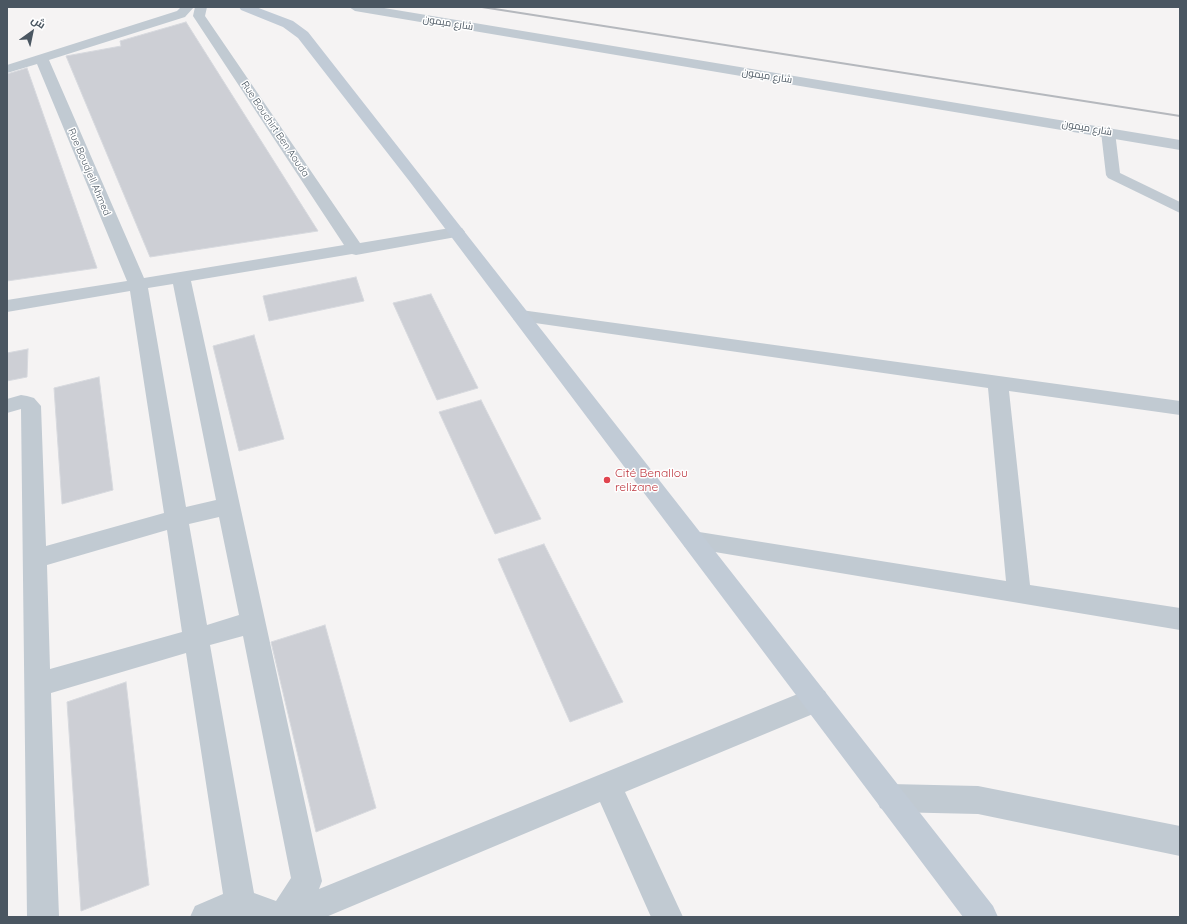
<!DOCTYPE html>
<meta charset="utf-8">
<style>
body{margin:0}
#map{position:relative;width:1187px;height:924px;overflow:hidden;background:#f5f3f3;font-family:Quicksand,Cairo,sans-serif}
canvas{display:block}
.frame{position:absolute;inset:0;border:8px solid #4a5661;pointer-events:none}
.north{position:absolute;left:12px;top:12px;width:40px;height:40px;-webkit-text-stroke:3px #fff;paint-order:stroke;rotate:33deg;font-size:11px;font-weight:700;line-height:16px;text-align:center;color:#4a5661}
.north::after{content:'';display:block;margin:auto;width:14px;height:18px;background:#4a5661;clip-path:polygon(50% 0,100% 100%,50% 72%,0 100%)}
</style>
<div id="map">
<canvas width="1187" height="924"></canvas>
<div class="frame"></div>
<div class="north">ش</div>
</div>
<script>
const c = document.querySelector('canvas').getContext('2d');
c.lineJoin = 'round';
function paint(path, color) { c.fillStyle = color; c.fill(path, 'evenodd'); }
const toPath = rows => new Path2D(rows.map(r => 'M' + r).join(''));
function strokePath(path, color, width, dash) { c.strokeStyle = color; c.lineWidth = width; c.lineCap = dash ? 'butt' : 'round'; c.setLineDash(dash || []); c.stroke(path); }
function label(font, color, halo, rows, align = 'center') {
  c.font = font + ' Quicksand,Cairo,sans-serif'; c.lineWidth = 3; c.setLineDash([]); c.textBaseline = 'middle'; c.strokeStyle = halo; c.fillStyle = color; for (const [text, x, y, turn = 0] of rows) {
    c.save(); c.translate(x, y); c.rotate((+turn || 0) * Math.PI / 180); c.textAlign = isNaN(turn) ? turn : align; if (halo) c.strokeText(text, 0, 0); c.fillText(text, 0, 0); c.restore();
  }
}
const building = toPath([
 [186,22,318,231,150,257,66,56,121,46,120,41,186,22],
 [27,68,97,268,7,281,7,74,27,68],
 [356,277,364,301,269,321,263,296,356,277],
 [431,294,478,388,437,400,393,303,431,294],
 [254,335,284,439,239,451,213,346,254,335],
 [28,349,27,377,7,381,7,353,28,349],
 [99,377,113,490,62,504,54,388,99,377],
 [481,400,541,519,495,534,439,412,481,400],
 [544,544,623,702,570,722,498,559,544,544],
 [325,625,376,808,316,832,271,642,325,625],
 [126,682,149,885,81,911,67,702,126,682]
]);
paint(building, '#cdcfd5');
strokePath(building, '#d7d9de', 1);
paint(toPath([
 [1108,128,1113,129,1115,132,1120,173,1180,202,1180,213,1108,178,1106,175,1101,132,1103,129,1108,128]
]), '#c1cad2');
paint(toPath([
 [181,7,194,7,185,17,49,60,144,278,344,245,193,16,195,7,207,7,205,16,360,243,456,227,462,228,465,232,462,236,456,237,356,255,352,254,191,281,322,881,319,889,805,691,815,688,825,691,828,700,825,709,625,792,683,917,651,917,600,802,326,917,190,917,195,906,223,894,186,653,51,693,59,917,27,917,21,409,7,413,7,399,21,395,27,396,34,398,41,406,46,546,164,513,130,291,7,312,7,300,127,281,37,64,7,73,7,65,177,11,181,7],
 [173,284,216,500,186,507,148,288,173,284],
 [219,517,239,615,207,625,189,524,219,517],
 [167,530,182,632,50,669,47,565,167,530],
 [243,636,291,878,276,901,254,893,210,645,243,636],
 [349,7,378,7,1180,140,1180,150,355,11,349,7],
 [521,310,1180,401,1180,415,1009,391,1030,585,1180,608,1180,630,685,547,681,540,685,533,693,531,1006,581,988,388,514,320,512,316,514,312,521,310],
 [890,784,978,786,1180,826,1180,856,978,814,890,812,880,808,876,798,880,788,890,784]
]), '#c1cad2');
paint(toPath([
 [239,7,256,7,293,21,308,32,993,906,998,917,963,917,410,182,298,38,283,27,241,10,239,7]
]), '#c1cbd6');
strokePath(toPath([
 [482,7,1180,116]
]), '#b5b8bd', 2);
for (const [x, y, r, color] of [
 [607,480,4,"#e0444e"]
]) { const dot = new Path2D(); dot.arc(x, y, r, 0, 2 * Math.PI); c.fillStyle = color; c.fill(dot); strokePath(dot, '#fff', 1.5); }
label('10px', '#4a5661', '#fff', [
 ["شارع ميمون",448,23,9],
 ["شارع ميمون",767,76,9],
 ["شارع ميمون",1087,128,10],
 ["Rue Bouchirt Ben Aouda",275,129,56],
 ["Rue Boudjell Ahmed",89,172,67]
]);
label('12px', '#be3a42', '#fff', [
 ["Cité Benallou",615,473],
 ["relizane",615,487]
], 'left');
</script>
